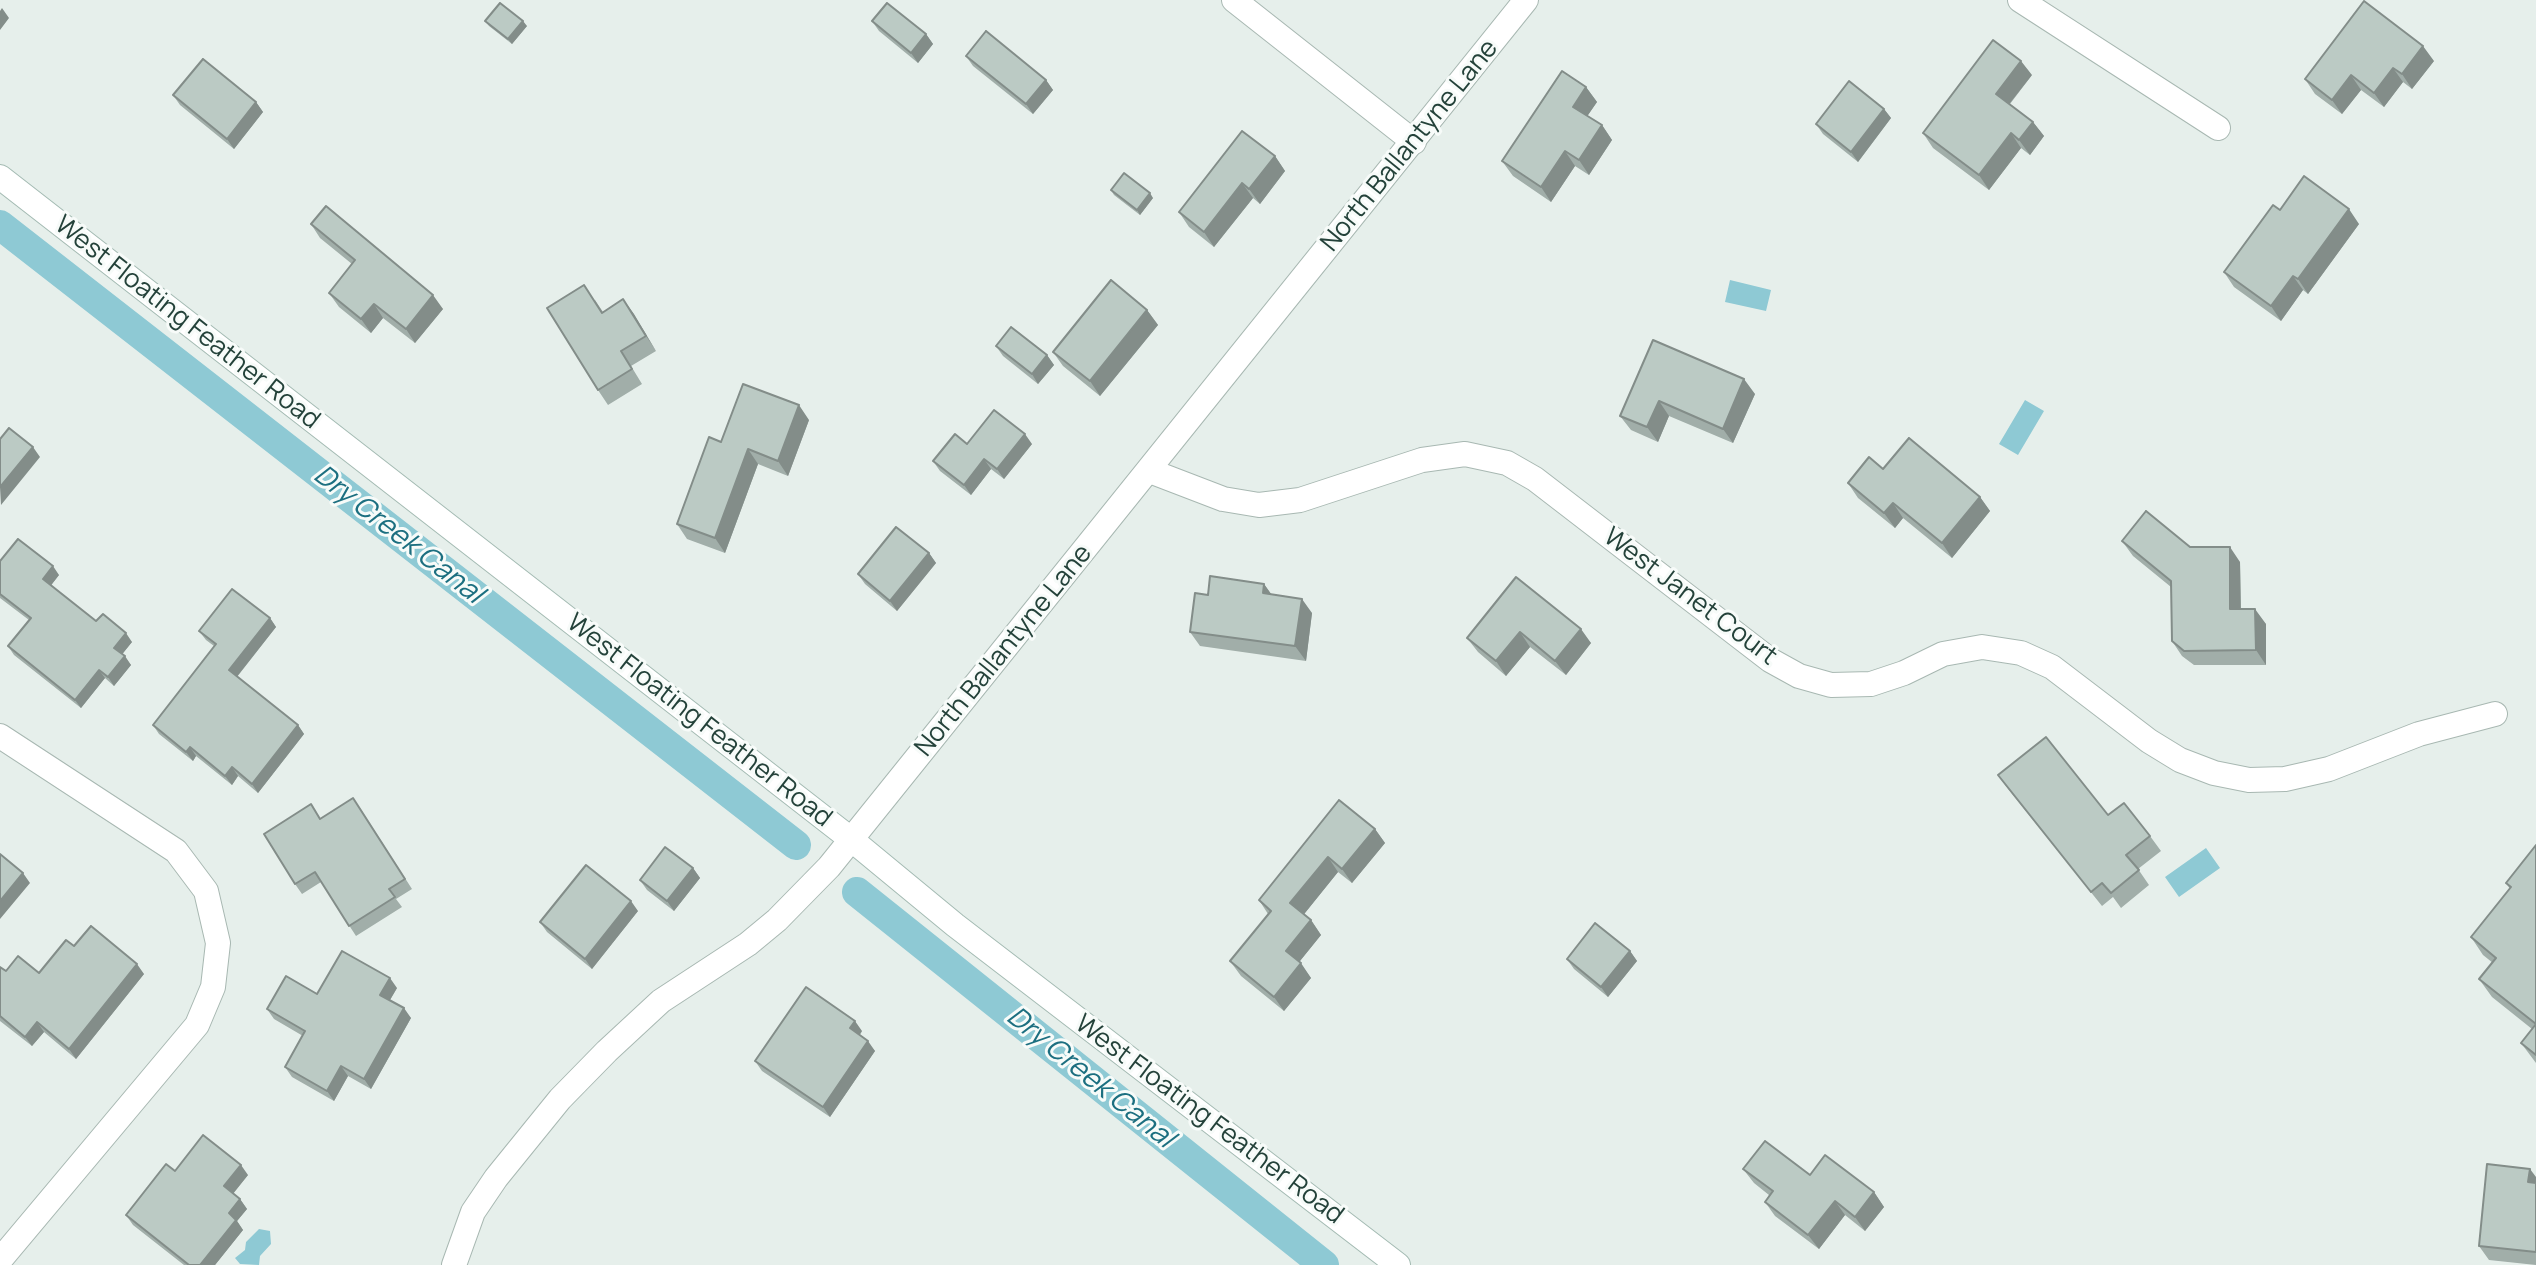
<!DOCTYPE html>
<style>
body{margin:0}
canvas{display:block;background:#e6efeb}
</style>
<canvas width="2536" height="1265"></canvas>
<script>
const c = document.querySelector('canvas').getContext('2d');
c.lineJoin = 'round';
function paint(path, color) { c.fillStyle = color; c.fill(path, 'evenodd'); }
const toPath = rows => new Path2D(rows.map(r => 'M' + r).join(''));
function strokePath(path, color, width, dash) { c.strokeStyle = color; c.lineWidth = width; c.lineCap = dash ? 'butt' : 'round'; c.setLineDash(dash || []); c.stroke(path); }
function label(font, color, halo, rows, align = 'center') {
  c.font = font + ' Manrope,sans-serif'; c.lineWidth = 6; c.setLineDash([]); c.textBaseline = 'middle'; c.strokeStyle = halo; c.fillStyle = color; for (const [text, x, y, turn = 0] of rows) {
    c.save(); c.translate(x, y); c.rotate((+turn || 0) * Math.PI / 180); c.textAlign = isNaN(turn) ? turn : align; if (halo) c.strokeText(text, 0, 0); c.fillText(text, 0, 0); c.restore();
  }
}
paint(toPath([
 [1730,280,1771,290,1766,311,1725,302],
 [2025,400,2044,411,2018,455,1999,444],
 [2206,848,2220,868,2179,897,2165,877],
 [259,1229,270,1231,271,1244,260,1256,259,1265,240,1264,235,1258,245,1250,246,1242]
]), '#8ec9d4');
strokePath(toPath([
 [0,225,796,845],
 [857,892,1324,1265]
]), '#8ec9d4', 30);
const minor = toPath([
 [1234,0,1414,142],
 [2020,0,2218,128],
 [1150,471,1223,499,1259,505,1300,500,1422,460,1465,454,1507,463,1535,479,1770,660,1799,676,1831,685,1871,684,1904,673,1943,654,1982,647,2021,653,2052,667,2149,741,2180,760,2214,773,2249,780,2285,779,2329,769,2419,734,2495,714],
 [0,736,176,851,206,891,218,943,213,987,197,1025,0,1260]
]);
const tertiary = toPath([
 [454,1265,473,1212,496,1178,560,1099,607,1051,661,1001,748,944,777,920,829,867,1526,0]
]);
const secondary = toPath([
 [0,177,852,840,955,925,1398,1265]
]);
strokePath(minor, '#a8b8b2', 26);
strokePath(tertiary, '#a8b8b2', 26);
strokePath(secondary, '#a4bbb3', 26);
strokePath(minor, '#fff', 24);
strokePath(tertiary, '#fff', 24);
strokePath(secondary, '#fff', 24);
paint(toPath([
 [485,21,527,26,512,44,489,26],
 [872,21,926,34,933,44,918,63,879,31],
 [966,56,1046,80,1053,90,1033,114,973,66],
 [2434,61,2412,89,2403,82,2384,107,2361,90,2342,114,2315,94,2305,79],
 [2032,75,2010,104,2033,122,2044,136,2030,155,2021,148,1989,190,1933,148,1923,133],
 [1586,87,1597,102,1587,116,1602,125,1612,140,1589,175,1575,166,1551,202,1513,176,1502,161],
 [173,95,256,102,263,112,234,149,180,105],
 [1884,109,1891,118,1858,162,1823,134,1816,124],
 [1275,156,1285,171,1260,204,1253,198,1214,247,1189,227,1179,212],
 [1111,190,1153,198,1140,215,1114,195],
 [2280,210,2359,224,2308,294,2303,290,2281,321,2234,287,2224,272],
 [311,224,443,309,415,343,383,318,371,333,339,307,329,293,352,264,320,238],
 [623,299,656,351,631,366,642,384,608,405,598,390,595,300,603,312],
 [1147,310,1158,325,1100,396,1063,366,1053,352],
 [1653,340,1755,394,1733,443,1669,416,1658,442,1631,430,1620,416],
 [996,346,1047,355,1054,365,1038,384,1003,356],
 [809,420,788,476,758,464,725,553,687,539,677,524,721,442],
 [967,444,1032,444,1004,479,991,469,971,495,940,471,933,461],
 [1883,469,1980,497,1990,511,1952,558,1903,518,1895,528,1858,498,1848,483],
 [2122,541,2190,547,2240,562,2241,609,2266,624,2266,665,2194,665,2182,656,2172,641,2171,587,2133,556],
 [929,553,936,563,897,611,865,584,858,574],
 [0,561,59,575,51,585,96,621,132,642,122,654,131,665,114,686,105,678,81,708,14,655,8,646,29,620,0,598],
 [1516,577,1591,643,1566,675,1530,647,1506,676,1478,652,1467,638],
 [1264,584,1271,594,1312,613,1306,661,1200,646,1190,632,1208,595],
 [270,618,276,627,237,677,298,725,304,734,258,793,238,776,232,785,196,756,193,761,159,734,153,725,214,646,206,640,199,631],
 [1998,775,2108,815,2150,836,2161,851,2138,869,2149,885,2121,908,2113,897,2102,906,2009,790],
 [360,808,412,889,396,899,402,907,356,936,321,882,302,894,295,884,320,819],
 [1375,829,1385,843,1352,883,1338,872,1304,914,1311,920,1321,935,1299,962,1311,978,1284,1011,1241,976,1230,961,1268,914,1259,900],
 [2536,845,2536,1063,2521,1043,2532,1029,2492,997,2479,979,2493,963,2483,955,2471,937,2510,889,2506,883],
 [693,868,700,878,674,911,647,890,640,880],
 [638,911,592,969,547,932,540,922],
 [74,946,144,974,76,1059,44,1032,32,1046,0,1021,0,967,6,971,39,973],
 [1630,951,1637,961,1608,997,1574,969,1567,959],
 [397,988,390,1000,411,1018,371,1089,348,1076,334,1101,292,1077,285,1067,303,1036,274,1019,267,1009,317,994],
 [862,1031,860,1035,875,1051,830,1117,762,1071,755,1061],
 [1743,1169,1810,1175,1874,1192,1884,1207,1865,1231,1845,1215,1819,1249,1775,1216,1765,1202,1769,1195,1754,1183],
 [175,1171,248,1175,233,1194,240,1199,247,1209,237,1221,243,1230,215,1265,184,1265,133,1225,126,1215],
 [2536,1177,2536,1265,2489,1260,2479,1246]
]), '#a1aea9');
paint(toPath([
 [2,8,9,18,0,30,0,11],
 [523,21,527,26,512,44,508,39],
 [926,34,933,44,918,63,911,53],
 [2423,46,2434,61,2412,89,2402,74],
 [2021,61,2032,75,2006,108,1996,94],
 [2393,68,2403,82,2384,107,2374,93],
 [2351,75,2361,90,2342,114,2332,100],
 [1046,80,1053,90,1033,114,1026,104],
 [1586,87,1597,102,1584,121,1573,107],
 [256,102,263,112,234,149,227,139],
 [1884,109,1891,118,1858,162,1851,152],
 [2033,122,2044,136,2030,155,2019,140],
 [1602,125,1612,140,1589,175,1579,160],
 [2011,133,2021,148,1989,190,1979,175],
 [1565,151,1575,166,1551,202,1541,187],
 [1275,156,1285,171,1260,204,1249,189],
 [1242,183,1253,198,1214,247,1204,232],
 [1150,193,1153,198,1140,215,1137,210],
 [2349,209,2359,224,2308,294,2298,279],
 [2293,276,2303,290,2281,321,2271,306],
 [433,295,443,309,415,343,406,329],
 [623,299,634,314,656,351,646,336],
 [374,304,383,318,371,333,361,319],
 [1147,310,1158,325,1100,396,1090,381],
 [1047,355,1054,365,1038,384,1032,374],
 [1744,379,1755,394,1733,443,1723,429],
 [1659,401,1669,416,1658,442,1647,427],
 [799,405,809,420,788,476,778,461],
 [1025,434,1032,444,1004,479,997,469],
 [33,447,40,457,1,505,0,487],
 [748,449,758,464,725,553,715,538],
 [984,459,991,469,971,495,964,485],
 [1980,497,1990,511,1952,558,1942,543],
 [1893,503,1903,518,1895,528,1884,513],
 [2230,547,2240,562,2241,624,2230,609],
 [929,553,936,563,897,611,890,601],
 [53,566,59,575,49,588,43,579],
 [1264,584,1274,598,1263,593],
 [1302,599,1312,613,1306,661,1295,646],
 [2255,609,2266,624,2266,665,2256,650],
 [270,618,276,627,235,679,229,670],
 [1581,629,1591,643,1566,675,1555,661],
 [1520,632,1530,647,1506,676,1496,661],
 [126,633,132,642,120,657,114,648],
 [125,656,131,665,114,686,108,677],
 [99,670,105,678,81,708,75,700],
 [298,725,304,734,258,793,252,784],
 [190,747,196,756,193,761,186,752],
 [232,767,238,776,232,785,225,776],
 [1375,829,1385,843,1352,883,1342,869],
 [1328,857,1338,872,1301,918,1290,903],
 [693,868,700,878,674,911,667,901],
 [23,873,30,883,0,919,0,901],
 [631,901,638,911,592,969,585,959],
 [1311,920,1321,935,1296,966,1286,951],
 [1630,951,1637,961,1608,997,1601,987],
 [1301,963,1311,978,1284,1011,1274,997],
 [137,964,144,974,76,1059,69,1049],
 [390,978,397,988,387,1005,380,995],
 [404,1008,411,1018,371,1089,364,1079],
 [855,1021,862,1031,857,1038,850,1028],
 [37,1022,44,1032,32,1046,25,1037],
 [868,1041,875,1051,830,1117,823,1107],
 [341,1066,348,1076,334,1101,327,1091],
 [241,1165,248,1175,231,1196,224,1186],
 [2530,1169,2536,1177,2536,1193,2528,1182],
 [1874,1192,1884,1207,1865,1231,1855,1217],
 [240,1199,247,1209,237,1221,243,1230,215,1265,200,1265,229,1213],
 [1835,1201,1845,1215,1819,1249,1808,1235]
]), '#838d89');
const building = toPath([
 [2364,1,2423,46,2402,74,2393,68,2374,93,2351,75,2332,100,2305,79,2364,1],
 [500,3,523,21,508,39,485,21,500,3],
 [887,3,926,34,911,53,872,21,887,3],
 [986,31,1046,80,1026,104,966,56,986,31],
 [1993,40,2021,61,1996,94,2033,122,2019,140,2011,133,1979,175,1923,133,1993,40],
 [203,59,256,102,227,139,173,95,203,59],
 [1562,71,1586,87,1573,107,1602,125,1579,160,1565,151,1541,187,1502,161,1562,71],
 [1849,81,1884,109,1851,152,1816,124,1849,81],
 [1242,131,1275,156,1249,189,1242,183,1204,232,1179,212,1242,131],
 [1124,173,1150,193,1137,210,1111,190,1124,173],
 [2304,176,2349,209,2298,279,2293,276,2271,306,2224,272,2273,205,2280,210,2304,176],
 [326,206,433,295,406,329,374,304,361,319,329,293,355,260,311,224,326,206],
 [1111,280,1147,310,1090,381,1053,352,1111,280],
 [584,285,602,313,623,299,646,336,621,351,632,369,598,390,547,308,584,285],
 [1011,327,1047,355,1032,374,996,346,1011,327],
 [1653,340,1744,379,1723,429,1659,401,1647,427,1620,416,1653,340],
 [743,384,799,405,778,461,748,449,715,538,677,524,709,437,721,442,743,384],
 [994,410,1025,434,997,469,984,459,964,485,933,461,955,434,967,444,994,410],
 [9,428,33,447,0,487,0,439,9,428],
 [1909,438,1980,497,1942,543,1893,503,1884,513,1848,483,1869,457,1883,469,1909,438],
 [2146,511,2190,547,2230,547,2230,609,2255,609,2256,650,2184,651,2172,641,2171,581,2122,541,2146,511],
 [896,527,929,553,890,601,858,574,896,527],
 [18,539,53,566,43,579,96,621,103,614,126,633,114,648,125,656,108,677,99,670,75,700,8,646,31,618,0,594,0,561,18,539],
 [1210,576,1264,584,1263,593,1302,599,1295,646,1190,632,1195,593,1208,595,1210,576],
 [1516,577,1581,629,1555,661,1520,632,1496,661,1467,638,1516,577],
 [232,589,270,618,229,670,298,725,252,784,232,767,225,776,190,747,186,752,153,725,216,644,199,631,232,589],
 [2046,737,2108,815,2124,803,2150,836,2126,855,2139,870,2111,893,2102,883,2091,892,1998,775,2046,737],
 [353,798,405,879,389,889,395,897,349,926,315,872,295,884,264,834,311,804,320,819,353,798],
 [1339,800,1375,829,1342,869,1328,857,1290,903,1311,920,1286,951,1301,963,1274,997,1230,961,1271,911,1259,900,1339,800],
 [2536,845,2536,1055,2521,1043,2536,1024,2479,979,2496,958,2471,937,2511,887,2506,883,2536,845],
 [665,847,693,868,667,901,640,880,665,847],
 [0,854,23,873,0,901,0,854],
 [586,865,631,901,585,959,540,922,586,865],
 [1595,923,1630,951,1601,987,1567,959,1595,923],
 [91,926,137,964,69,1049,37,1022,25,1037,0,1016,0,967,6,971,18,956,39,973,66,940,74,946,91,926],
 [342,951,390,978,380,995,404,1008,364,1079,341,1066,327,1091,285,1067,305,1031,267,1009,286,976,317,994,342,951],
 [806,987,855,1021,850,1028,868,1041,823,1107,755,1061,806,987],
 [203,1135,241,1165,224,1186,240,1199,229,1213,236,1220,200,1265,189,1265,126,1215,166,1164,175,1171,203,1135],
 [1765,1141,1810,1175,1825,1155,1874,1192,1855,1217,1835,1201,1808,1235,1765,1202,1773,1191,1743,1169,1765,1141],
 [2487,1164,2530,1169,2528,1182,2536,1183,2536,1252,2479,1246,2487,1164]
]);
paint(building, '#bbcac4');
strokePath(building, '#838d89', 2);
label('26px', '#24423a', '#f7fbf9', [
 ["North Ballantyne Lane",1410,146,-51],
 ["West Floating Feather Road",187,323,38],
 ["West Janet Court",1690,597,37],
 ["North Ballantyne Lane",1004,651,-51],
 ["West Floating Feather Road",699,721,38],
 ["West Floating Feather Road",1209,1120,37]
]);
label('italic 28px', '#1c6f80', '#f7fbf9', [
 ["Dry Creek Canal",398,535,38],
 ["Dry Creek Canal",1090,1078,39]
]);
</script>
